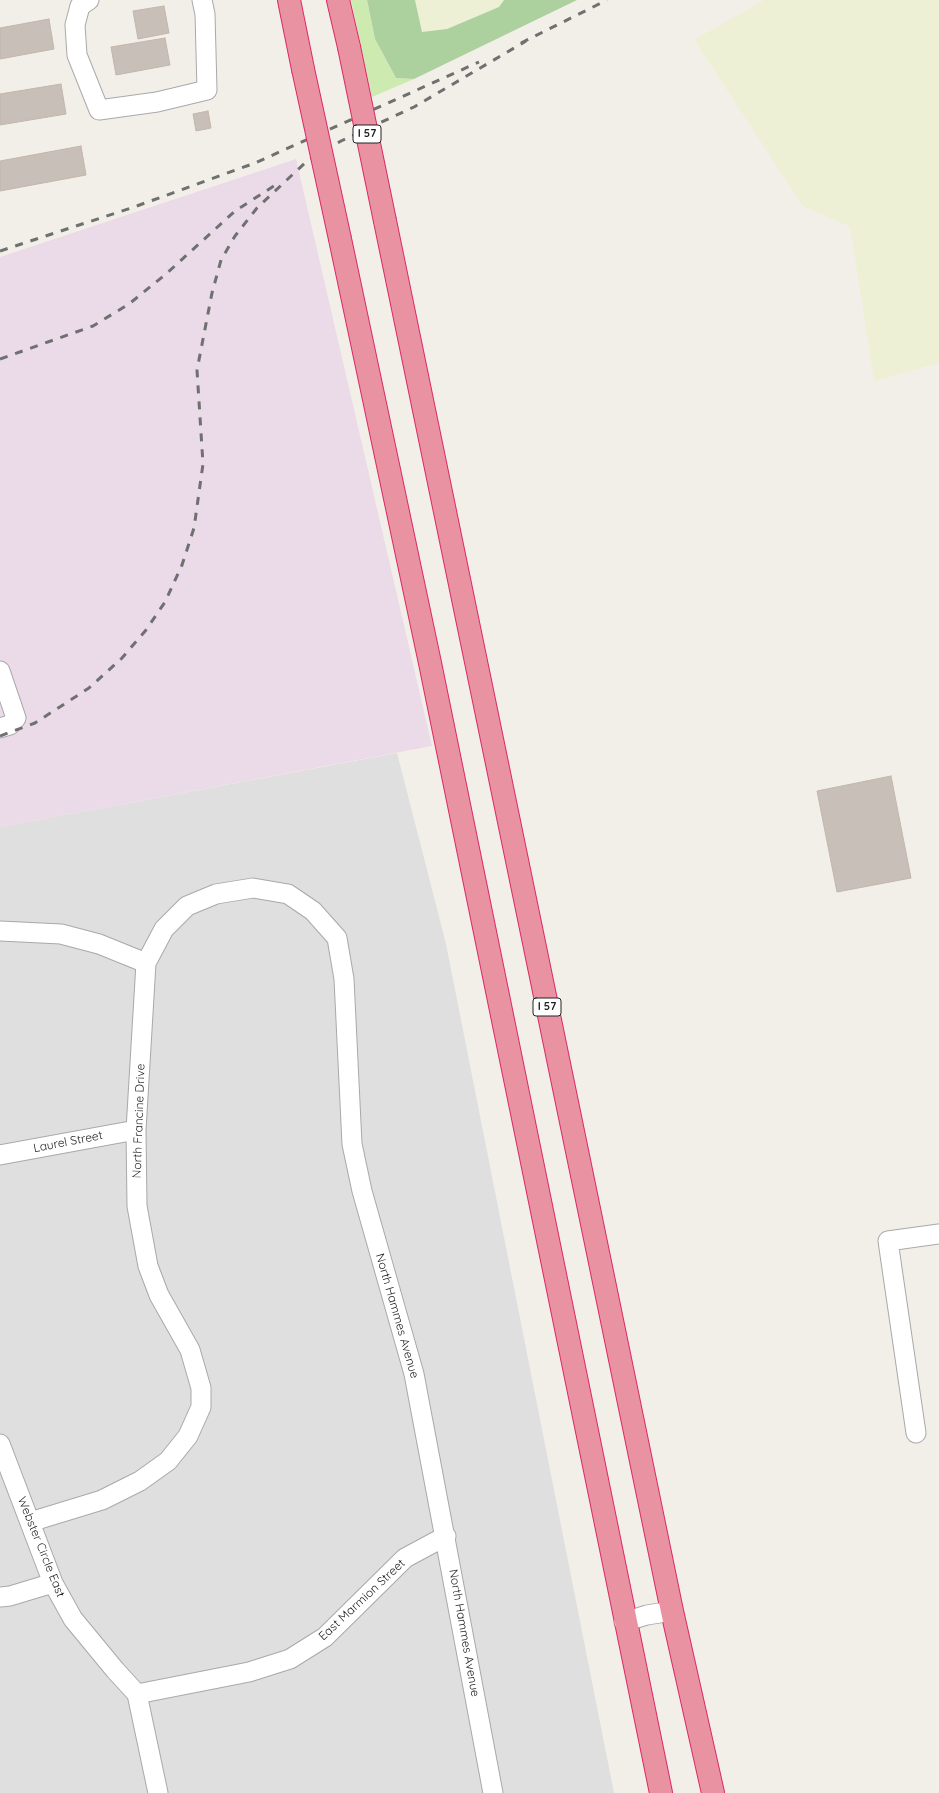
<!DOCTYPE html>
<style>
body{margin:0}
canvas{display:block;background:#f2efe9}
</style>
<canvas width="939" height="1793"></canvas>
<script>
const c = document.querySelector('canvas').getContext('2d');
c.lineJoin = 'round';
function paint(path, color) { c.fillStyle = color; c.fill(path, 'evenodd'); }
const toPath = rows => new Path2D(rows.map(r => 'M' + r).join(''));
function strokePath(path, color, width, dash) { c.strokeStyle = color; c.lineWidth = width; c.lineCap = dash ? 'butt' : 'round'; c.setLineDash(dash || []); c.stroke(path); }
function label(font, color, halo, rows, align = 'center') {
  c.font = font + ' Quicksand,sans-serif'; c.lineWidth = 4; c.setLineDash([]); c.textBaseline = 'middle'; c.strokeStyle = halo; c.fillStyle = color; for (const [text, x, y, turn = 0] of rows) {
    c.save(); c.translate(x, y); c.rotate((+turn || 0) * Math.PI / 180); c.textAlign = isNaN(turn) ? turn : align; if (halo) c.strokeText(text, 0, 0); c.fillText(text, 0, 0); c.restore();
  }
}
paint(toPath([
 [397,753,446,944,614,1793,0,1793,0,827]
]), '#e0dfdf');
paint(toPath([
 [296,159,432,746,0,827,0,257]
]), '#ebdbe8');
paint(toPath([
 [415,0,504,0,499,7,447,29,421,32],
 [764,0,939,0,939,363,874,381,850,227,803,206,694,40]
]), '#eef0d5');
paint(toPath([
 [351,0,367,0,375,39,396,78,414,79,372,97]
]), '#cdebb0');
paint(toPath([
 [367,0,415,0,422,32,447,29,499,7,504,0,577,0,414,79,396,78,375,39]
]), '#add19e');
const building = toPath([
 [164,6,169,33,138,39,133,11,164,6],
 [49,19,54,49,0,59,0,28,49,19],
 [165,38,170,65,116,75,111,47,165,38],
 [61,84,66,114,0,125,0,94,61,84],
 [208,111,211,128,196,131,193,114,208,111],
 [81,146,86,175,0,191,0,161,81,146],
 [891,776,911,878,837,892,817,791,891,776]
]);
paint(building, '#c7bfb8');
strokePath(building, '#c4b6ab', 1);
const minor = toPath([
 [89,0,80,6,75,25,77,55,99,110,157,102,207,90,205,14,202,0],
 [0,671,16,718,10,725,0,728],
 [0,931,61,934,99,944,146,963],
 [0,1155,136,1130],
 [916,1433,888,1241,939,1234],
 [0,1444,53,1583,73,1619,115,1670,137,1694,158,1793],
 [30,1522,102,1500,140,1481,168,1461,188,1436,201,1407,201,1388,190,1350,159,1295,148,1266,137,1206,136,1130,146,963,164,929,187,906,216,894,253,888,288,894,313,911,337,938,344,979,352,1144,362,1191,414,1374,493,1793],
 [0,1597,10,1596,53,1583],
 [624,1622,647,1615,672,1611],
 [137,1694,249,1672,290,1659,325,1637,405,1558,446,1536]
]);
const highway = toPath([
 [289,0,303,69],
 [338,0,349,47],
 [385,221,672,1611,713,1793],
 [340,239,430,663,661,1793]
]);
strokePath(minor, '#a9a9a9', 21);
strokePath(highway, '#dc2a67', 24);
strokePath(minor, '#fff', 19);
strokePath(highway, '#e892a2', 22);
strokePath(toPath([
 [521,43,607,0],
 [0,251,134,207,255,163,479,62],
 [0,359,93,326,129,304,166,274,235,211,277,184],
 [0,736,35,723,89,688,122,658,146,630,165,602,182,565,194,528,203,464,197,370,212,293,221,260,235,236,257,208,307,161,341,141,414,107,526,41]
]), '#707070', 3, [8, 8]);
const highwayBridge = toPath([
 [349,47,385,221],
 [303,69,340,239]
]);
strokePath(highwayBridge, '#dc2a67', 24, []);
strokePath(highwayBridge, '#e892a2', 22);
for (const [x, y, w] of [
 [367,134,28],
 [547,1007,28]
]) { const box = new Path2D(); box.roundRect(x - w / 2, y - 9, w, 18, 3); c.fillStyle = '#fff'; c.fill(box); strokePath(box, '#222', 1); }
label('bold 11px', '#222', null, [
 ["I 57",367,134],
 ["I 57",547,1007]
]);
label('12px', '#222', '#fff', [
 ["North Francine Drive",139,1121,-88],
 ["Laurel Street",68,1142,-11],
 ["North Hammes Avenue",397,1316,74],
 ["Webster Circle East",41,1547,68],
 ["East Marmion Street",362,1600,-43],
 ["North Hammes Avenue",464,1633,80]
]);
</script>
